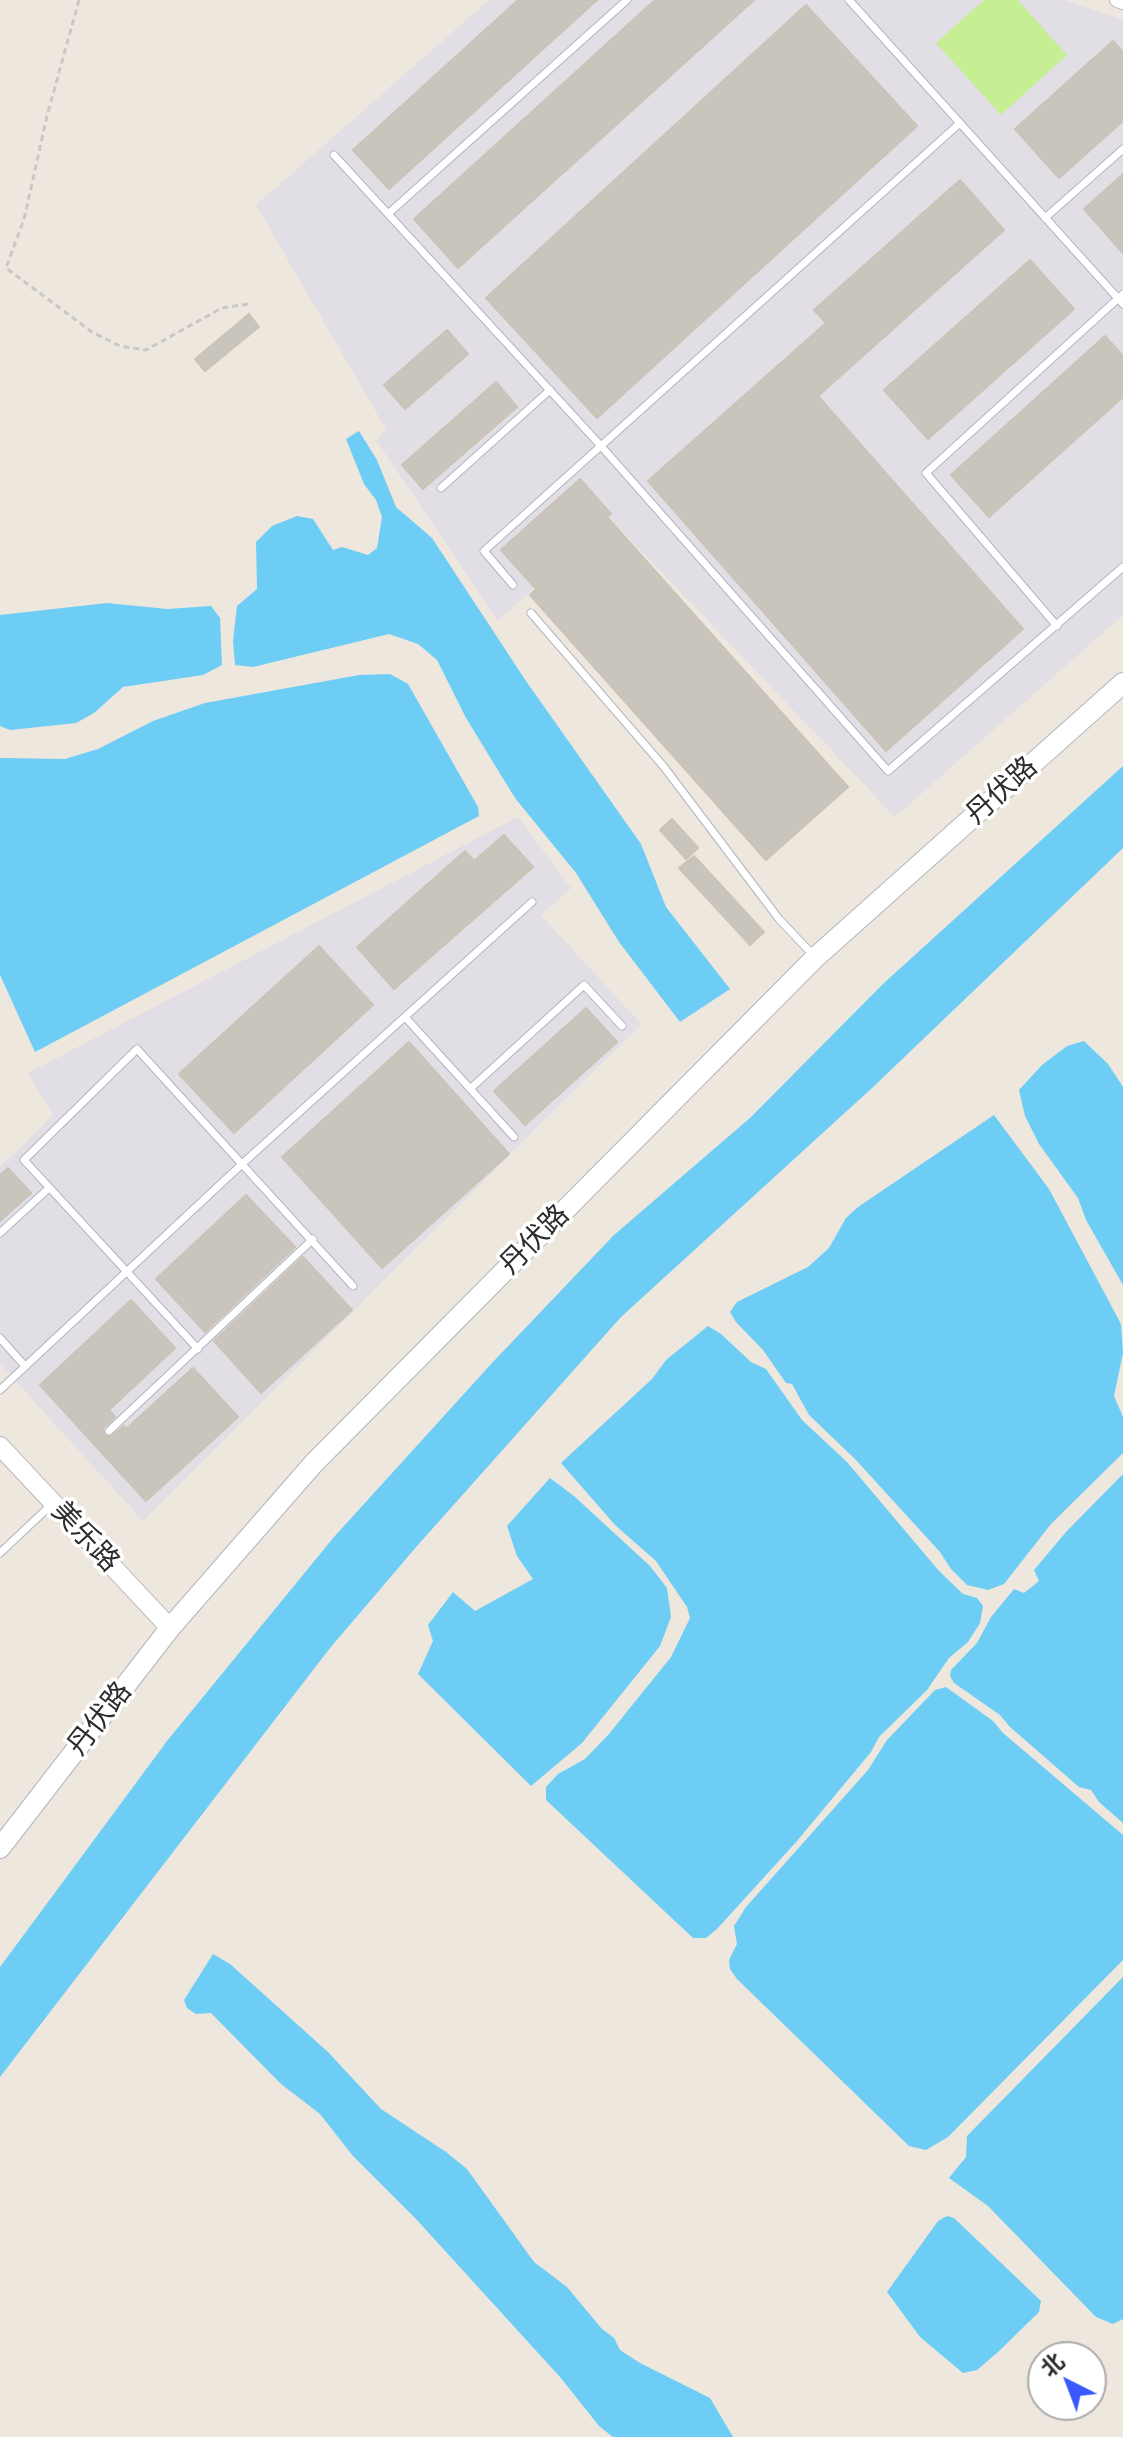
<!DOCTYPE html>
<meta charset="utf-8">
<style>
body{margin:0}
#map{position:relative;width:1123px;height:2437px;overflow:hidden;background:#eee7de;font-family:"PT Sans Narrow","Noto Sans SC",sans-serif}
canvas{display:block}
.north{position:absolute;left:1027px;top:2341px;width:80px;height:80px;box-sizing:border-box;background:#fff;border:2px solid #ababab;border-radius:50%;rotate:318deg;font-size:22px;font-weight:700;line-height:32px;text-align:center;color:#2c2c2c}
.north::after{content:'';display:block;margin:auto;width:28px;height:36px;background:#3a5aff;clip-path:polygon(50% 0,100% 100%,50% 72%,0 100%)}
</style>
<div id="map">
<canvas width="1123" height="2437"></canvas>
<div class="north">北</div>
</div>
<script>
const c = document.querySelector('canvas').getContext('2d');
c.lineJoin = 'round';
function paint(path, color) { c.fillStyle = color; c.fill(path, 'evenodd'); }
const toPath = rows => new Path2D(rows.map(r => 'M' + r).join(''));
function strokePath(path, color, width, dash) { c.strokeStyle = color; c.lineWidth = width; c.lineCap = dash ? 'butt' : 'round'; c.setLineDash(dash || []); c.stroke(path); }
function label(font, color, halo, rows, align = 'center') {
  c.font = font + ' "PT Sans Narrow","Noto Sans SC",sans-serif'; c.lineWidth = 7; c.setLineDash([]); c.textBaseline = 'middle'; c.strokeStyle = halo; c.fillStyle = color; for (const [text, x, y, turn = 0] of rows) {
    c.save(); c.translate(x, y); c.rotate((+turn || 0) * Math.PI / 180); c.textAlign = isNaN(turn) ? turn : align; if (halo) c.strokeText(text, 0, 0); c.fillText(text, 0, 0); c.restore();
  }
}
paint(toPath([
 [489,0,1063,0,1123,20,1123,615,895,817,610,518,498,621,376,440,386,429,256,205],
 [518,817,571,888,541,915,641,1024,143,1521,0,1364,0,1167,53,1115,28,1073]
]), '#e1dee6');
paint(toPath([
 [984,0,1018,0,1067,55,1001,115,936,43]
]), '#c6ee93');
paint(toPath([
 [359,431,377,460,396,507,432,538,526,681,641,844,666,907,730,989,680,1022,619,942,576,873,515,798,466,718,437,660,418,644,389,634,253,667,235,665,233,641,237,606,257,589,256,542,272,526,297,516,313,519,333,550,342,547,368,555,377,548,382,517,376,500,364,484,346,439],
 [107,603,167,609,211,606,220,618,222,665,203,675,123,687,94,713,76,723,10,730,0,726,0,615],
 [390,674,408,684,478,807,479,816,35,1052,0,975,0,758,65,759,98,749,153,721,205,703,359,675],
 [1123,766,1123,848,872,1088,621,1317,417,1546,330,1648,0,2077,0,1967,167,1741,334,1537,492,1363,614,1235,750,1118,884,983],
 [1084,1041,1108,1064,1123,1087,1123,1285,1086,1220,1078,1198,1039,1144,1025,1116,1019,1090,1042,1065,1067,1046],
 [994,1115,1049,1189,1121,1324,1123,1353,1114,1396,1123,1417,1123,1453,1051,1524,1004,1584,988,1590,967,1585,951,1569,940,1552,855,1459,809,1415,792,1384,786,1383,763,1350,736,1322,730,1312,737,1302,808,1267,829,1248,846,1218,858,1207],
 [708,1326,721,1334,751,1362,766,1369,802,1420,847,1462,939,1571,963,1594,977,1598,983,1606,980,1623,968,1642,949,1658,927,1690,879,1737,871,1752,797,1841,717,1929,706,1938,693,1938,546,1800,546,1787,558,1774,585,1759,609,1734,671,1657,690,1618,687,1607,656,1561,615,1525,561,1463,652,1379,666,1360],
 [1123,1474,1123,1823,1099,1802,1091,1790,1079,1787,1010,1727,1000,1715,954,1683,950,1676,951,1670,977,1643,991,1617,1014,1589,1024,1593,1039,1581,1034,1570,1066,1532],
 [550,1478,574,1496,650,1566,667,1588,671,1617,660,1646,582,1743,531,1786,418,1674,433,1641,428,1625,453,1592,475,1611,533,1579,517,1556,507,1526],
 [946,1687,993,1721,1003,1733,1123,1835,1123,1960,948,2137,926,2150,909,2146,737,1979,730,1969,729,1960,737,1944,734,1926,746,1907,868,1770,887,1740,935,1690],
 [213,1954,230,1964,328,2052,381,2109,446,2152,467,2169,534,2262,567,2287,602,2329,614,2338,620,2350,640,2363,710,2398,733,2437,613,2437,599,2426,560,2377,416,2219,353,2156,320,2114,281,2084,211,2013,196,2014,187,2008,184,2000],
 [1123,1977,1123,2319,1113,2324,1096,2317,988,2206,949,2178,966,2157,967,2136],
 [947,2216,954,2218,1041,2301,1039,2312,998,2352,977,2370,963,2373,920,2337,887,2292,938,2221]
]), '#6dcdf4');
const building = toPath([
 [518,0,597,0,389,189,353,150,518,0],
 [655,0,754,0,458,268,414,219,655,0],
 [806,5,917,126,597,418,486,298,806,5],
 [1113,41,1123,52,1123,121,1059,178,1015,129,1113,41],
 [1123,174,1123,253,1084,209,1123,174],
 [960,180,1004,230,818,396,1023,629,886,751,648,481,826,323,814,310,960,180],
 [1030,260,1074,309,928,439,884,390,1030,260],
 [249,314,259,327,205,371,195,359,249,314],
 [447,330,468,354,405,409,384,385,447,330],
 [1105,336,1123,356,1123,397,989,517,951,475,1105,336],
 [496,382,517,407,423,489,402,465,496,382],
 [580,479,611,514,607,517,848,787,766,860,530,595,536,589,501,550,580,479],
 [672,819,698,848,686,859,660,830,672,819],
 [504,835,533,867,394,989,357,947,465,851,474,861,504,835],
 [694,856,764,932,750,945,679,868,694,856],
 [319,946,373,1005,234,1133,179,1074,319,946],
 [586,1008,617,1042,525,1125,494,1091,586,1008],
 [409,1042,509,1154,382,1268,282,1157,409,1042],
 [8,1168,31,1193,0,1221,0,1175,8,1168],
 [246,1195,295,1247,205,1332,156,1279,246,1195],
 [303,1257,352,1310,261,1393,214,1341,303,1257],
 [131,1300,175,1348,109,1410,115,1417,103,1428,104,1435,111,1437,124,1426,126,1429,193,1368,238,1417,146,1501,40,1385,131,1300]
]);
paint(building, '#c9c5bc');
strokePath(building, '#cac3b7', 2);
const service = toPath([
 [849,0,1123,304],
 [334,155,601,446,888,771,1123,567],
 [389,213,627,0],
 [1045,218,1123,149],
 [441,488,550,390],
 [513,585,484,551,960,123],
 [531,613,664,767,779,919,814,956],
 [1057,626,926,473,1123,294],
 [405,1017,514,1137],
 [470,1089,584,985,622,1026],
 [0,1233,49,1188],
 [0,1338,25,1366],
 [198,1349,24,1160,137,1049,353,1286],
 [0,1390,242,1164,532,902],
 [109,1431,313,1239],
 [0,1553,51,1505]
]);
const minor = toPath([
 [1117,0,1123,2]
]);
const tertiary = toPath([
 [0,1446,170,1628]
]);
const secondary = toPath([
 [0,1848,170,1628,314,1463,816,957,1123,683]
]);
strokePath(service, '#b2b4c0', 9);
strokePath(minor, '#b2b4c0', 16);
strokePath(tertiary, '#b2b4c0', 20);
strokePath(secondary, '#b2b4c0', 22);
strokePath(toPath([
 [79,0,47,116,24,219,6,268,92,332,120,346,146,350,222,308,248,304]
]), '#c8c8c8', 3, [6, 4]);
strokePath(service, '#fff', 7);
strokePath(minor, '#fff', 14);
strokePath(tertiary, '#fff', 18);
strokePath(secondary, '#fff', 20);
label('28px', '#2c2c2c', '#fff', [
 ["丹伏路",1002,791,-42],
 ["丹伏路",535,1240,-45],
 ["美乐路",85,1537,47],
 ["丹伏路",100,1719,-52]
]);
</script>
